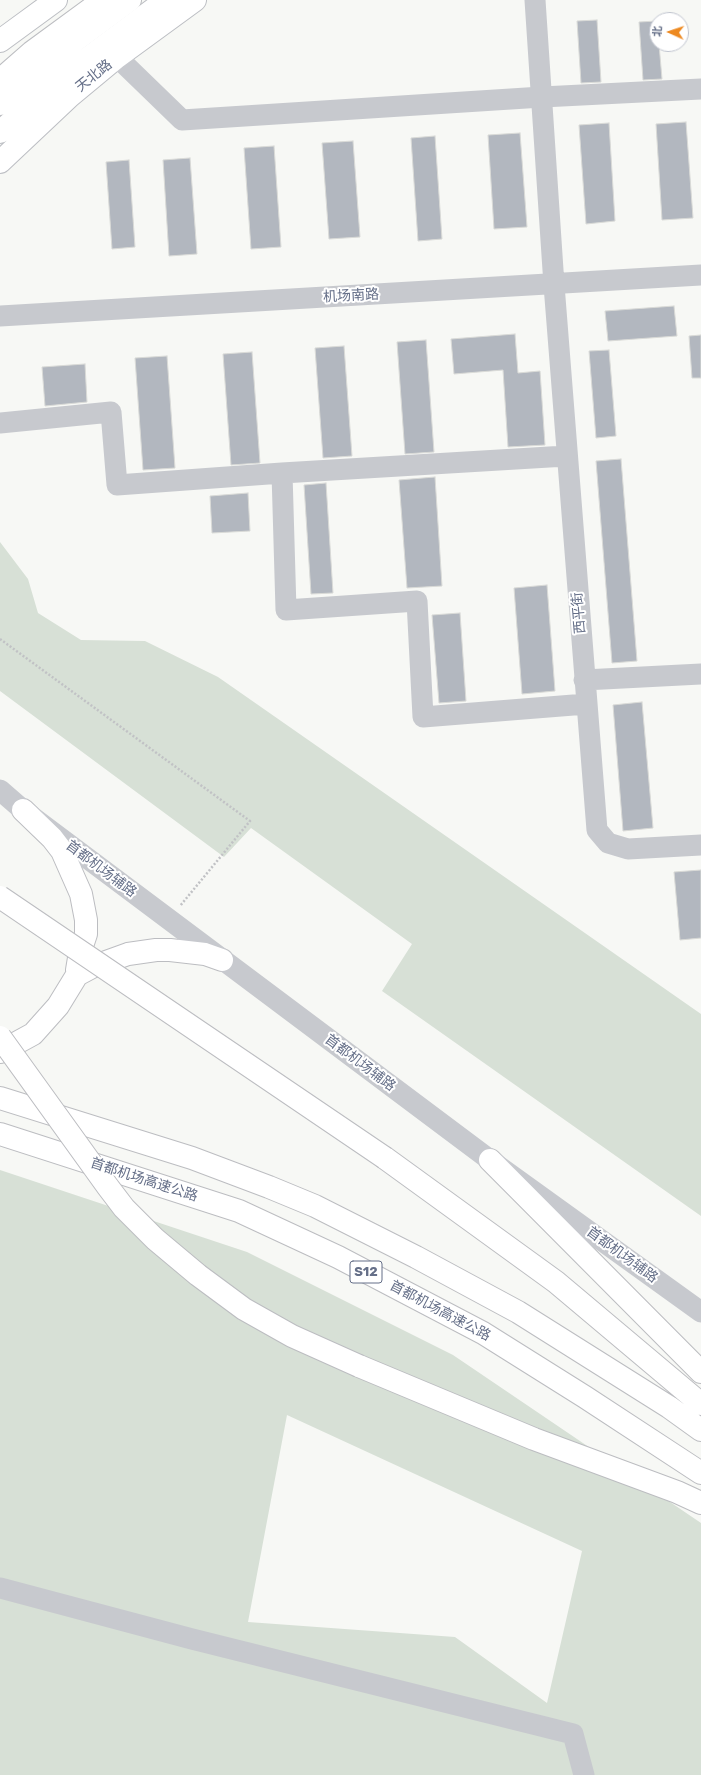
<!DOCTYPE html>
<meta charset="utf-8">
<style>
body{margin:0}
#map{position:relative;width:701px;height:1775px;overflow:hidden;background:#f7f8f5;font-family:Rubik,"Noto Sans SC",sans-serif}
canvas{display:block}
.north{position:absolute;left:649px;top:12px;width:40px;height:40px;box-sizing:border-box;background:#fff;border:1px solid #c1c5cf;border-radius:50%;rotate:273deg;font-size:11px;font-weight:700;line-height:16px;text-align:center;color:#656f88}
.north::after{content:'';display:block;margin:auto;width:14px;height:18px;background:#ed8920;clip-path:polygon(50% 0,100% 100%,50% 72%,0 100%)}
</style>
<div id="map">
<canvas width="701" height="1775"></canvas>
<div class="north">北</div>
</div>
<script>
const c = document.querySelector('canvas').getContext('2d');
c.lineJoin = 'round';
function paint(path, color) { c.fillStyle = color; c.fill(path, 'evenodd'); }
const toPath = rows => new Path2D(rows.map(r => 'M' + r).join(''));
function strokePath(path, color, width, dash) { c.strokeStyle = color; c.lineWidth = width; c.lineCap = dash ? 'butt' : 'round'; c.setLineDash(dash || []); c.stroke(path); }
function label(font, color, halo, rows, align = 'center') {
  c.font = font + ' Rubik,"Noto Sans SC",sans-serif'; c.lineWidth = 4; c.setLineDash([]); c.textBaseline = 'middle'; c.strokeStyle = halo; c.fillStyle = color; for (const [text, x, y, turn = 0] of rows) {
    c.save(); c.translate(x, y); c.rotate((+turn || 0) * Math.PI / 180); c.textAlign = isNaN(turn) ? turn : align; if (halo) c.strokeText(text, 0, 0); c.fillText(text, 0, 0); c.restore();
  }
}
paint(toPath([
 [0,542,28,579,38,613,81,640,145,641,218,677,701,1014,701,1216,382,991,412,944,251,828,224,857,0,691],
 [0,1170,247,1252,453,1355,701,1523,701,1775,0,1775],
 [287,1415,582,1551,547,1703,455,1637,248,1622]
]), '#d7e0d6');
const building = toPath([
 [597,20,601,82,581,83,577,21,597,20],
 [657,21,657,44,659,44,662,79,643,80,639,22,657,21],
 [686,122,693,218,662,220,656,124,686,122],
 [609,123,615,221,586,224,579,125,609,123],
 [520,133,527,227,494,229,488,135,520,133],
 [435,136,442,239,418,241,411,138,435,136],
 [353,141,360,237,329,239,322,143,353,141],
 [274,146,281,247,251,249,244,148,274,146],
 [190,158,197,254,169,256,163,160,190,158],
 [129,160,135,247,112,249,106,162,129,160],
 [674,306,677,336,608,341,605,311,674,306],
 [515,334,518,373,540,371,545,445,508,447,503,370,454,374,451,339,515,334],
 [701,335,701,378,692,378,689,336,701,335],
 [426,340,434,452,405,454,397,342,426,340],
 [344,346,352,456,323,458,315,348,344,346],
 [609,350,616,436,596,438,589,351,609,350],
 [252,352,260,463,231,465,223,354,252,352],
 [167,356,175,468,143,470,135,358,167,356],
 [85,364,87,402,45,406,42,367,85,364],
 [621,459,637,661,612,663,596,461,621,459],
 [435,477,442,586,407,588,399,480,435,477],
 [326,483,333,593,311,594,304,485,326,483],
 [248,493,250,531,212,533,210,496,248,493],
 [547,585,555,691,522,694,514,588,547,585],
 [460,613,466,701,439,703,432,615,460,613],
 [642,702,653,828,623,831,613,705,642,702],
 [701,870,701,938,680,940,674,872,701,870]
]);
paint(building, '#b2b7bf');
strokePath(building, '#d9dad7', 1);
const major = toPath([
 [0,41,56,0],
 [0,132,45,92,77,66,166,0],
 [0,162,70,96,117,57,195,0]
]);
const highway = toPath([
 [0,80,32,52,103,0],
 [0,104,76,40,130,0],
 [23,810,52,838,62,851,81,894,86,920,86,934,80,952,77,970],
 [0,1052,33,1034,58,1006,77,975,92,967,128,954,156,950,170,950,205,954,222,960],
 [0,1098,192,1158,269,1187,315,1206,416,1257,518,1312,669,1407,701,1430],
 [0,1134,239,1211,338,1257,483,1333,585,1397,701,1473],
 [385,1158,556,1282,701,1404],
 [490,1160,701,1372],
 [359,1366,534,1439,677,1492,701,1503]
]);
strokePath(major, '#bcbec3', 24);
strokePath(highway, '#bcbdc1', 24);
strokePath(toPath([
 [0,639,250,821,180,906]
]), '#c1c2c5', 2.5, [2, 2]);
strokePath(toPath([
 [535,0,554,285,597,830,608,843,628,849,701,845],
 [117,57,182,120,542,97,701,89],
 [0,316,701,275],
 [0,423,111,412,117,485,282,473,566,456],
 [282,473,286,610,417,601,423,717,586,704],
 [584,680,701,674],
 [0,790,23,810,490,1160,701,1312],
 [0,1588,192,1639,573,1734,584,1775]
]), '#c7c9ce', 21);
strokePath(major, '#fff', 22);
strokePath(highway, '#fff', 22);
const highwayBridge = toPath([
 [0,897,385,1158],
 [0,1037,108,1187,124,1208,155,1239,198,1275,244,1309,292,1336,359,1366]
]);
strokePath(highwayBridge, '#bcbdc1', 24, []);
strokePath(highwayBridge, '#fff', 22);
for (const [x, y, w] of [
 [366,1272,32]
]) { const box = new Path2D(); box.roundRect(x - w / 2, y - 11, w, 22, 3); c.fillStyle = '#fff'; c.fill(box); strokePath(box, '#656f88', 1); }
label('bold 13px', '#656f88', null, [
 ["S12",366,1272]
]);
label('14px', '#656f88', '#fff', [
 ["天北路",94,76,-39],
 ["机场南路",351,296,-3],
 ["西平街",579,613,-95],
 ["首都机场辅路",101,869,37],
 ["首都机场辅路",360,1063,37],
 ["首都机场高速公路",144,1180,18],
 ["首都机场辅路",622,1255,36],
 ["首都机场高速公路",440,1311,28]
]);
</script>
